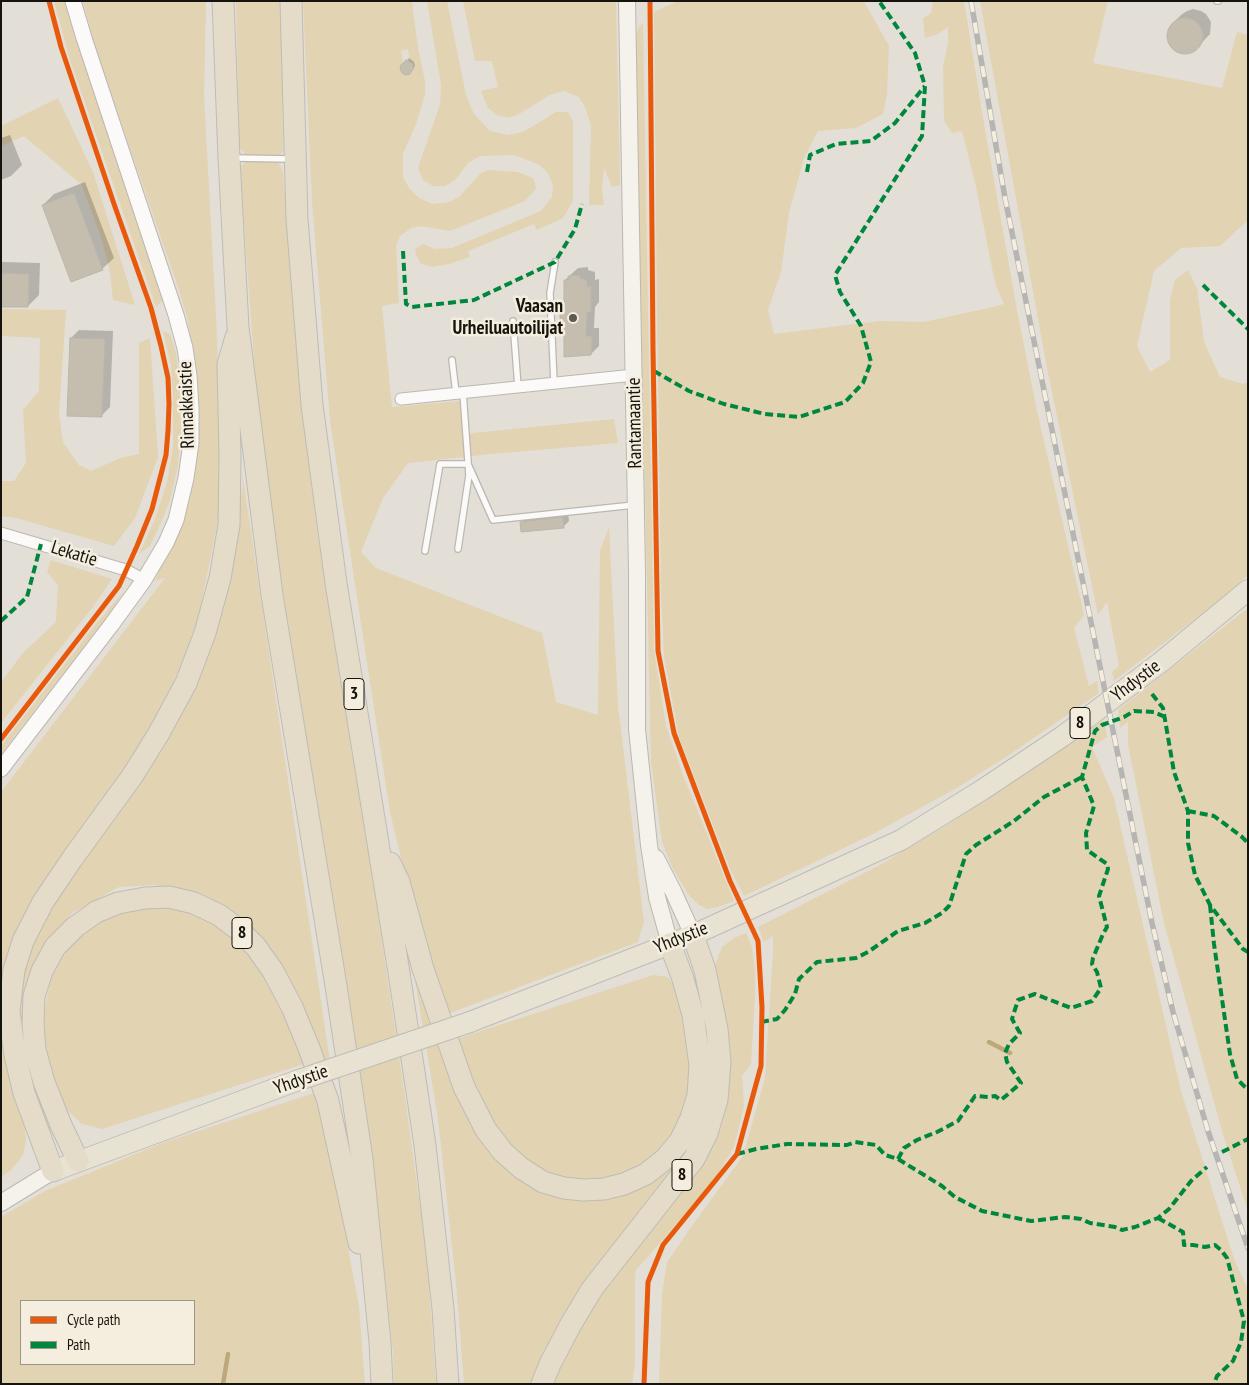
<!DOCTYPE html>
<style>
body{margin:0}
#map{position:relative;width:1249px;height:1385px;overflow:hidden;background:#e3dfd6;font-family:"PT Sans Narrow",sans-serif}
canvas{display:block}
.frame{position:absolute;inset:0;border:2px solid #15130d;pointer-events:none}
.legend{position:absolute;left:20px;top:1300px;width:175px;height:65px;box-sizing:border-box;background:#f5eede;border:1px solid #9b968a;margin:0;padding:6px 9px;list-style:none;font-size:15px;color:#15130d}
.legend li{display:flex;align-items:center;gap:10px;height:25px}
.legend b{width:25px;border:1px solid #9b968a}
</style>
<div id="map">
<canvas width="1249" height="1385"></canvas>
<div class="frame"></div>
<ul class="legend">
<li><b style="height:6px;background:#e8590c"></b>Cycle path</li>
<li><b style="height:6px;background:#00873e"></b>Path</li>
</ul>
</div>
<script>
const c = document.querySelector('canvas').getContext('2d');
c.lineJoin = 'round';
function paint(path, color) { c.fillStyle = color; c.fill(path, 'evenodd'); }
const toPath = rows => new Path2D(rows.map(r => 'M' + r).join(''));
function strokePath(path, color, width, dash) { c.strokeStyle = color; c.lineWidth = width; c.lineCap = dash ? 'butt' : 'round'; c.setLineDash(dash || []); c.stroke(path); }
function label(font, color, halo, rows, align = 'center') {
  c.font = font + ' "PT Sans Narrow",sans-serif'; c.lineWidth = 5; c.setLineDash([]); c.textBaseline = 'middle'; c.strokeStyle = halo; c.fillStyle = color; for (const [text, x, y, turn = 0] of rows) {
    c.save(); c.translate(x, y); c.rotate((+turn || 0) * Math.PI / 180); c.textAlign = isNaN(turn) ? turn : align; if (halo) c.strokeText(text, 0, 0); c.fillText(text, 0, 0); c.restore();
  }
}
paint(toPath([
 [54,1,67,1,67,3,116,159,163,293,162,301,156,307,70,60],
 [83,1,206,1,204,96,217,335,220,438,218,520,195,636,160,710,3,984,1,1038,1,792,165,578,155,581,189,499,199,446,198,381,187,317,178,287,94,44],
 [236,1,281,1,283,151,279,156,279,164,283,171,299,384,318,537,368,847,405,1097,427,1256,436,1384,394,1384,393,1353,373,1164,281,580,256,388,240,168,245,162,244,152,239,147],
 [303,1,412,1,418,48,425,81,425,95,416,124,403,154,403,177,409,188,419,198,433,204,449,202,459,197,481,173,488,170,518,172,533,178,535,183,536,189,525,201,450,231,421,226,411,228,400,236,396,246,399,303,382,306,392,407,460,401,463,434,614,419,618,443,491,454,408,463,383,498,361,552,376,568,542,633,556,702,598,715,600,551,609,527,618,705,644,922,638,942,445,1015,418,929,390,812,330,421,312,202],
 [408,49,410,62,413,64,413,69,410,74,405,75,401,72,400,66,403,62,401,51],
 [427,1,447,1,466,95,474,114,490,131,509,135,523,132,556,112,568,112,573,121,573,201,563,218,537,230,534,224,468,251,470,257,449,264,432,267,420,263,416,255,415,249,423,244,435,249,452,248,541,211,552,197,553,185,548,173,538,164,514,155,480,156,468,163,455,180,445,186,433,186,423,180,418,168,440,104,441,85],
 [463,1,616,1,620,185,612,187,604,168,602,189,604,205,589,205,591,125,585,107,579,97,564,91,550,95,519,114,509,118,497,115,488,108,481,91,498,87,492,61,475,61],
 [678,1,864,1,889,46,887,94,883,114,856,128,818,131,804,158,789,213,781,272,768,310,774,334,880,321,924,322,993,307,1004,304,995,283,976,187,962,131,952,133,944,121,943,66,948,43,948,27,938,34,925,38,923,19,931,13,933,1,964,1,985,130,1017,310,1037,411,1084,615,1074,628,1089,686,1097,681,1099,693,1009,755,955,789,871,835,744,896,730,869,679,737,664,657,661,593,657,309,654,12],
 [980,1,1108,1,1093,63,1222,88,1237,32,1248,35,1248,220,1220,246,1181,248,1154,271,1137,346,1150,372,1170,360,1170,300,1175,280,1188,270,1197,288,1204,342,1220,377,1243,384,1248,382,1248,575,1216,603,1114,681,1112,672,1119,666,1107,602,1098,615,1047,368],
 [643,23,654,650,666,726,683,775,734,901,718,907,707,909,699,905,688,894,673,869,662,842,651,762,635,44,638,28],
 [58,98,93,172,135,305,113,300,110,272,101,237,81,184,24,136,1,146,1,126],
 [1,309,66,310,59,414,63,442,79,465,91,471,120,458,139,454,139,343,150,338,158,457,135,518,114,546,16,518,1,516,1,481,14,481,26,463,23,410,39,391,40,338,1,336],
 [163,331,170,334,176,353,179,379,181,432,178,466,170,500,160,525,150,546,139,554,155,519,167,482,173,447,173,397,171,366],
 [241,465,336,1102,310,1026,288,977,251,930,209,897,154,885,119,887,72,913,39,955,23,1012,30,1063,53,1128,47,1134,27,1075,17,1000,25,966,35,933,61,890,126,801,170,735,211,643,228,582,243,485],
 [51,560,112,579,93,607,1,723,1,682,23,653,56,622,58,585,47,572],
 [124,591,113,609,1,754,1,746,95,625],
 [1248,608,1248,1211,1224,1138,1164,923,1128,745,1128,722,1120,728,1118,710],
 [1104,720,1107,737,1092,747,1114,798,1181,1091,1234,1259,1248,1289,1248,1384,659,1384,662,1294,667,1262,694,1223,743,1156,765,1078,773,952,773,936,764,942,758,927,880,865,947,825],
 [156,906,192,912,226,930,255,963,281,1005,304,1064,102,1129,82,1124,66,1109,56,1088,41,1031,50,980,71,942,95,922,119,912],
 [746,933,752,947,755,970,755,998,751,1064,742,1076,744,1106,734,1147,710,1186,636,1270,635,1281,635,1363,632,1384,551,1384,580,1320,699,1169,716,962,722,947,734,938],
 [413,968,497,1157,567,1197,663,1170,693,1146,532,1384,464,1384,456,1283,438,1119],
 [653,975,668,977,683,1000,689,1055,689,1109,668,1143,644,1167,603,1183,565,1179,521,1160,486,1113,453,1040],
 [1,1038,25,1125,26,1141,23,1155,11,1170,1,1177],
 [317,1092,339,1199,359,1307,365,1384,1,1384,1,1217,45,1191,162,1143],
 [21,1301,194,1301,194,1364,21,1364]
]), '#e2d3b2');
paint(toPath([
 [1193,9,1201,11,1206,14,1211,22,1210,34,1196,49,1188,53,1183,53,1176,50,1169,42,1168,37,1168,31,1172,24,1181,15,1187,11],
 [409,58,414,62,415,66,412,70,402,66],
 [10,135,22,165,11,176,1,180,1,138],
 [85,182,114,258,102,269,43,205,54,194],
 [1,262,40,263,39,295,28,306,1,305],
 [588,267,588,270,595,272,595,280,599,279,599,302,595,307,594,328,599,328,599,346,591,354,565,324,561,310,565,305,565,280,578,268],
 [79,330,113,331,110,407,101,416,71,338],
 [568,513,569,521,563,527,522,522,527,517]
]), '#0003');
strokePath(toPath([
 [989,1042,1010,1053],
 [223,1384,228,1354]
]), '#bca87a', 4.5);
const building = toPath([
 '1167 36a18 18 0 1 1 36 0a18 18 0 1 1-36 0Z',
 [406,60,413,64,413,69,410,74,405,75,401,72,400,66,406,60],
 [74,193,103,270,71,282,42,205,74,193],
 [1,273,29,274,28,307,1,307,1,273],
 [580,275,580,278,587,280,587,287,591,286,591,312,587,312,586,336,592,336,591,355,564,357,564,325,560,325,560,309,564,309,564,280,569,280,568,276,580,275],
 [70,338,105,339,102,417,67,416,70,338],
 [563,517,564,528,521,532,520,522,563,517]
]);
paint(building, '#c5beae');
strokePath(building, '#b9b6af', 1);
const service = toPath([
 [1217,1,1218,1],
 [233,158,292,159],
 [513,321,518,387],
 [452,360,456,393],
 [554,383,550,293,555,262],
 [458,549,469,475,463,393],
 [425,551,440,464,468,464,493,520,634,505]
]);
const minor = toPath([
 [401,399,634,375],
 [1,533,126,570,144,580]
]);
const tertiary = toPath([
 [1,769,112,624,144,580,166,543,176,520,186,478,191,443,191,408,189,376,185,348,176,315,84,38,73,1]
]);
const secondary = toPath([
 [627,1,637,572,637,729,649,845,657,897,670,944],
 [656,858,673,891,693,935],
 [1,1203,53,1171]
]);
const trunk = toPath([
 [470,1022,693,935,901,840,982,790,1063,736,1161,662,1248,590],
 [53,1171,296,1081]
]);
const motorway = toPath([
 [223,1,229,158,238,327,272,595,336,986,362,1159,380,1342,382,1384],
 [291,1,297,219,312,405,336,583,399,973,425,1145,443,1309,448,1384],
 [390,863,399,882,423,969,464,1087,486,1130,503,1152,521,1168,543,1182,564,1188,583,1190,604,1189,624,1184,646,1174,665,1159,680,1141,691,1118,698,1095,700,1065,693,1015,683,979,670,944],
 [78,1161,61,1125,44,1082,35,1050,33,1023,34,996,42,971,55,947,75,927,96,912,118,903,145,898,169,897,194,903,219,915,239,930,256,947,273,971,292,1007,309,1048,328,1101,359,1243],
 [53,1171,24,1093,15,1055,9,1011,14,970,23,941,43,902,72,859,133,775,159,733,186,683,205,633,220,578,229,525,230,456,228,364,236,337],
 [542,1384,550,1364,571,1324,592,1289,694,1159,707,1133,717,1100,720,1062,717,1029,705,970,693,935]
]);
strokePath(service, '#bbb8b1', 8);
strokePath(minor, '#bbb8b1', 13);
strokePath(tertiary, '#bbb8b1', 17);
strokePath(secondary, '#bbb8b1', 18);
strokePath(trunk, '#bdbcb7', 22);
strokePath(motorway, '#bdbcb7', 23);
strokePath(service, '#fbfaf9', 5.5);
strokePath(minor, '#fbfaf9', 11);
strokePath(tertiary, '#fbfaf9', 15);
strokePath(secondary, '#f4f2eb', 16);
strokePath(trunk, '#e8e2d3', 20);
strokePath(motorway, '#e4dcc9', 21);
const rail = toPath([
 [971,1,1005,198,1152,923,1173,1012,1208,1131,1248,1248]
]);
strokePath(rail, '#b7b5b3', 5.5);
strokePath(rail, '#f5eede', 4, [11]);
const trunkBridge = toPath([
 [296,1081,470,1022]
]);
strokePath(trunkBridge, '#bdbcb7', 22, []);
strokePath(trunkBridge, '#e8e2d3', 20);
strokePath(toPath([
 [807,172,810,155,836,144,871,141,895,123,925,86],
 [403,251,406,304,412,307,474,300,555,262,575,229,582,204],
 [1203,285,1248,329],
 [654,371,689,391,724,404,765,414,799,417,845,402,863,383,871,362,861,326,840,292,835,275,922,136,925,86,915,53,879,1],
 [1,621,27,597,41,544],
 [1152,694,1163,708,1174,772,1188,811,1188,843,1195,875,1210,905,1243,949,1248,952],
 [1188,811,1214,816,1241,836,1248,843],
 [1210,905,1214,944,1230,1054,1237,1079,1248,1090],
 [761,1022,777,1019,785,1010,795,994,799,979,817,962,856,958,868,952,898,931,925,923,942,913,949,906,966,854,976,845,1014,821,1044,797,1082,777],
 [1222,1152,1248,1139],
 [737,1154,756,1149,787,1144,847,1145,855,1142,876,1145,885,1155,898,1159,942,1186,955,1197,982,1211,1031,1221,1065,1217,1081,1219,1090,1223,1115,1227,1122,1230,1135,1227,1158,1218,1169,1209,1191,1181,1207,1167],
 [898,1159,904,1148,917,1140,937,1132,958,1121,975,1096,988,1097,995,1096,1001,1100,1021,1083,1007,1062,1005,1053,1009,1044,1020,1033,1012,1019,1018,1000,1035,994,1071,1008,1092,1001,1101,988,1097,972,1092,964,1093,958,1103,934,1107,927,1099,896,1108,869,1107,864,1087,850,1086,833,1094,806,1082,777,1095,731,1102,725,1124,717,1134,711,1154,712,1165,717],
 [1158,1218,1183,1232,1184,1245,1193,1245,1205,1247,1215,1245,1221,1250,1227,1258,1244,1321,1241,1342,1233,1361,1217,1376,1214,1384]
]), '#00873e', 4, [8, 4]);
strokePath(toPath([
 [1,739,119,586,137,546,152,509,166,455,168,431,169,404,168,378,161,346,151,308,114,204,61,47,49,1],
 [644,1384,648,1282,663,1245,737,1154,761,1066,762,1007,758,941,730,881,674,733,658,651,653,349,650,1]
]), '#e8590c', 5);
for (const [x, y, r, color] of [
 [573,318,5,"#5d5a53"]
]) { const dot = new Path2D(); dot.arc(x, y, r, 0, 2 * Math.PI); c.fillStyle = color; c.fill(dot); strokePath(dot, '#f5eede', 2); }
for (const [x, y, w] of [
 [354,694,20],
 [1080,723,20],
 [242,933,20],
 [682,1175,20]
]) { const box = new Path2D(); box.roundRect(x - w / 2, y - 15.5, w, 31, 4); c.fillStyle = '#f5eede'; c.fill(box); strokePath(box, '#15130d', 1); }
label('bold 18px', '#15130d', null, [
 ["3",354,694],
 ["8",1080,723],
 ["8",242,933],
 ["8",682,1175]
]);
label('bold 19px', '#15130d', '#f5eede', [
 ["Vaasan",563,307],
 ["Urheiluautoilijat",563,329]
], 'right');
label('19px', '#15130d', '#f5eede', [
 ["Rinnakkaistie",187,405,-92],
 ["Rantamaantie",635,423,-91],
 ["Lekatie",74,554,17],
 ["Yhdystie",1136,681,-37],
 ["Yhdystie",681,938,-22],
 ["Yhdystie",301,1080,-19]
]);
</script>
